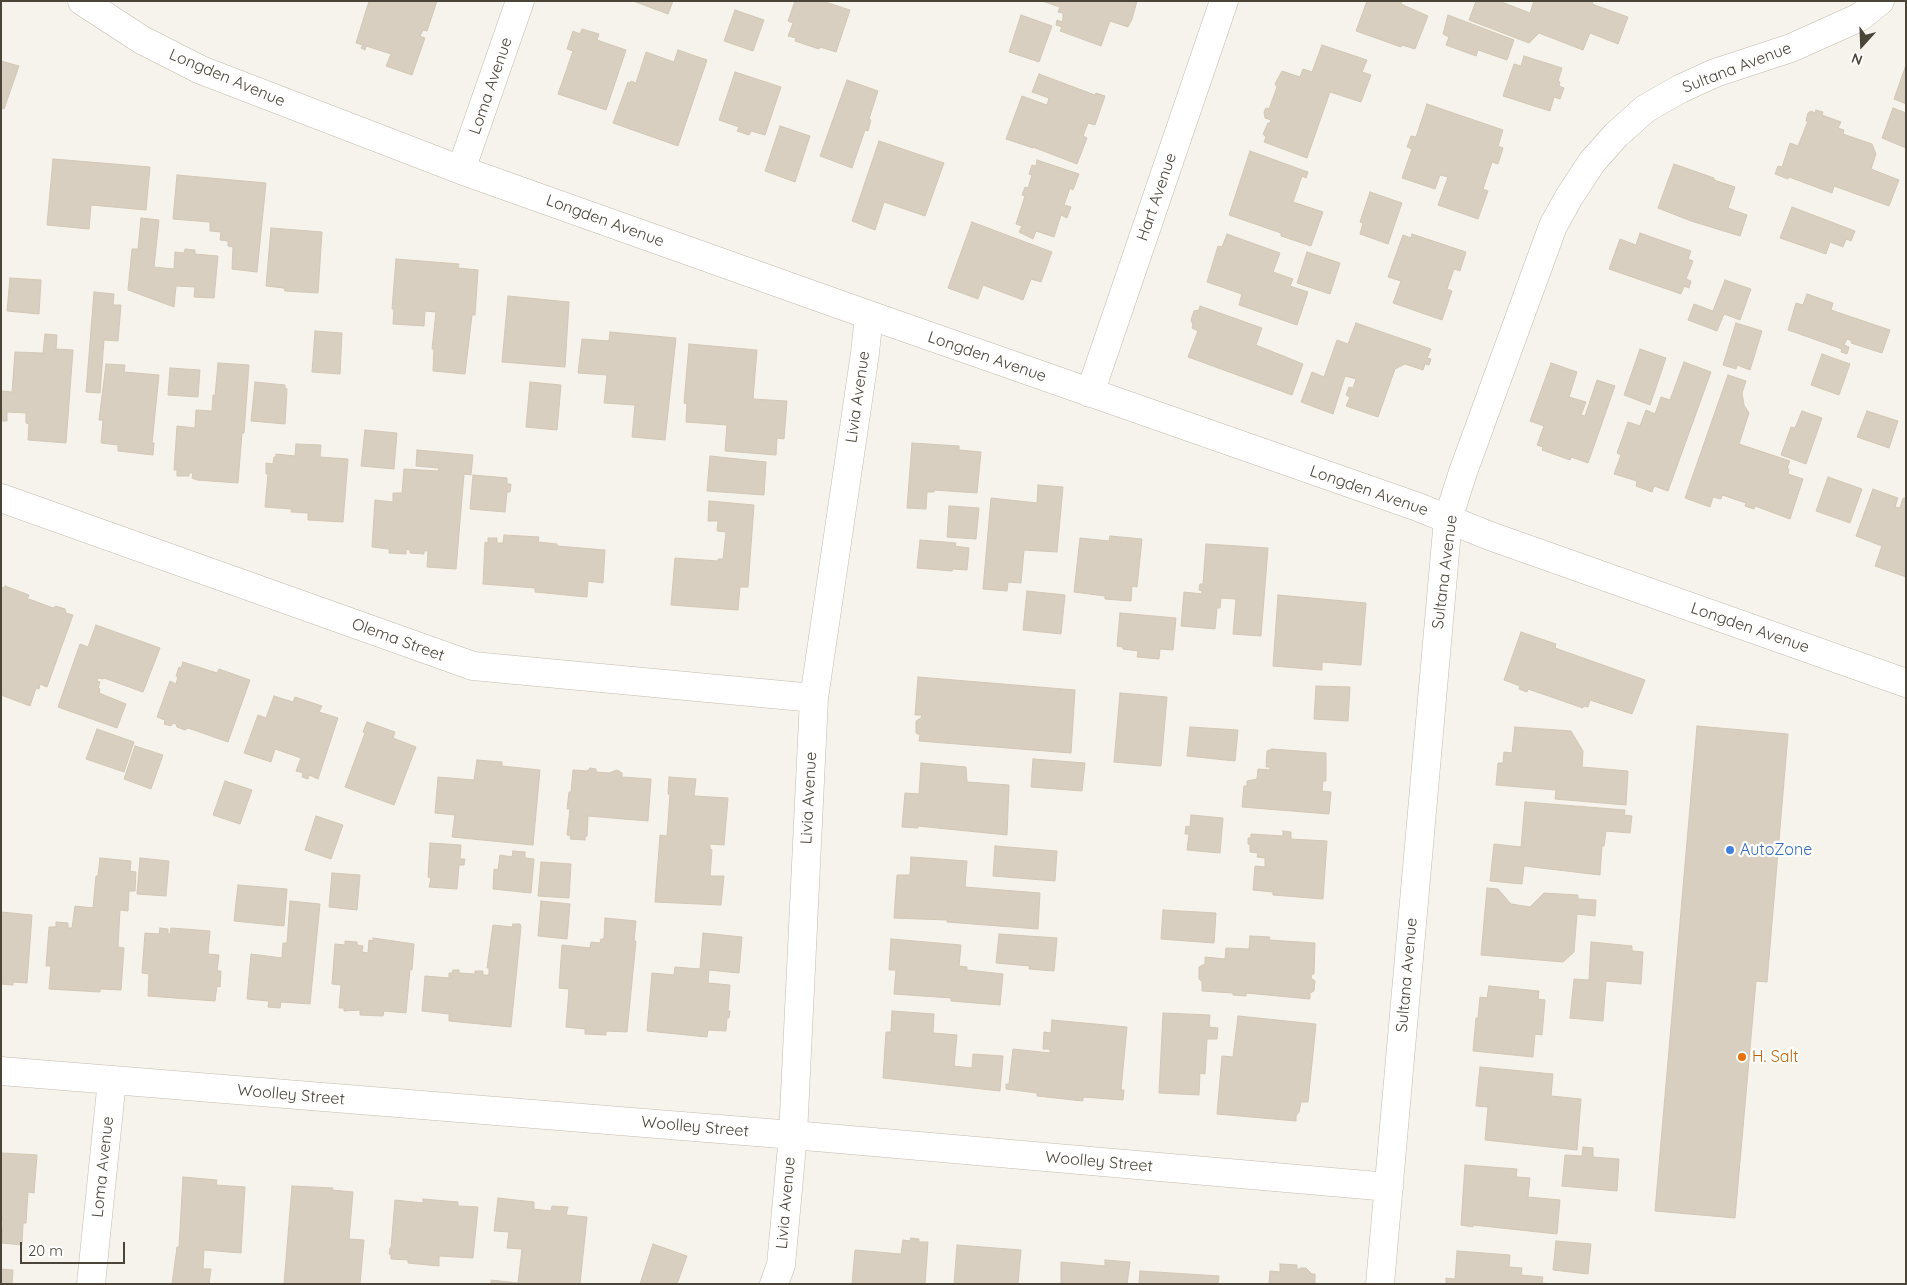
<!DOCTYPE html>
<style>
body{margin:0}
#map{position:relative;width:1907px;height:1285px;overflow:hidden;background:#f6f3ec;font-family:Quicksand,sans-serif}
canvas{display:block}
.frame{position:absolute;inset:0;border:2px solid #4b4439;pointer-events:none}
.north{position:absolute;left:1837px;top:20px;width:50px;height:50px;-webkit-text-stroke:4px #fff;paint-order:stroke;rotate:200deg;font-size:14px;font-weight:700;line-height:20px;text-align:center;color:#4b4439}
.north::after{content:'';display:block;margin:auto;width:18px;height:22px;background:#4b4439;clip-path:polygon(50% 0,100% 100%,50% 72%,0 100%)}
.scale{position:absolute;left:20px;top:1242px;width:105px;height:22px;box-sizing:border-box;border:2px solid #4b4439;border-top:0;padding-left:6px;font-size:15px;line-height:18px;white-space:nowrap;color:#4b4439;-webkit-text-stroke:4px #fff;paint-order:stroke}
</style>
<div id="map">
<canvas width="1907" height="1285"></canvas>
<div class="frame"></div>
<div class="north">N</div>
<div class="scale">20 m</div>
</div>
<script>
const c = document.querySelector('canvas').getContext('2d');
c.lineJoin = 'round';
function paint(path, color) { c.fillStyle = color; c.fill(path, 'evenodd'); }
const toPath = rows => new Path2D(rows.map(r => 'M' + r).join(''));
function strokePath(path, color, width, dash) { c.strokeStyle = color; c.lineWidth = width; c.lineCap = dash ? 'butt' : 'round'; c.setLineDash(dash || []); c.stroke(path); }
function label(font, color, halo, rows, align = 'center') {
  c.font = font + ' Quicksand,sans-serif'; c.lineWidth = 4.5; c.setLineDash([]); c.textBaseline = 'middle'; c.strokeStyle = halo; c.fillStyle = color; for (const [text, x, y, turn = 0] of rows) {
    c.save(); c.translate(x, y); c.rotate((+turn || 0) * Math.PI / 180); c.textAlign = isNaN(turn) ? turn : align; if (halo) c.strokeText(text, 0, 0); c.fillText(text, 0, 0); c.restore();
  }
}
const building = toPath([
 [369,1,437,1,427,31,423,30,420,36,425,38,412,75,386,66,391,54,366,46,365,50,361,48,363,45,356,43,369,1],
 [633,1,673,1,668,14,633,1],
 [795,1,822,1,850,10,836,52,820,47,819,49,795,41,796,38,788,36,793,23,788,21,795,1],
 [1042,1,1137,1,1132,19,1128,27,1110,21,1101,46,1060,31,1062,27,1056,25,1057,20,1062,22,1063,19,1063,13,1058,12,1060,7,1042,1],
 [1367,1,1402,1,1401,4,1428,16,1415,49,1402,45,1401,47,1356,31,1367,1],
 [1476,1,1499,1,1530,13,1534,1,1593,1,1592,4,1628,17,1618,44,1590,33,1583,50,1539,33,1529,43,1469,20,1476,1],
 [735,10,764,20,753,51,724,41,735,10],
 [1021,15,1052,26,1039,62,1009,52,1021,15],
 [1448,15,1514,40,1507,60,1478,50,1476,56,1446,45,1449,37,1443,34,1448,15],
 [582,29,599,34,597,40,626,50,606,110,558,94,573,51,567,49,573,31,580,34,582,29],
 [1322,45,1367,60,1362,72,1371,75,1361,102,1330,92,1307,158,1264,142,1266,137,1263,134,1268,123,1270,123,1271,120,1265,118,1264,112,1266,108,1269,109,1277,87,1275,84,1282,71,1300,77,1303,69,1312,72,1322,45],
 [678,50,707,60,678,146,613,123,628,82,630,83,631,81,636,83,646,52,674,62,678,50],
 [1524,56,1562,68,1558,81,1560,82,1559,86,1564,88,1560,99,1554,97,1550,111,1503,96,1514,64,1521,66,1524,56],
 [1,61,19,66,4,109,1,108,1,61],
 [1906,65,1906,104,1894,99,1906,65],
 [735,72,781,87,765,135,751,131,749,135,737,131,739,127,719,120,735,72],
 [1039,74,1095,95,1096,93,1105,96,1095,125,1088,123,1083,136,1087,138,1077,164,1033,147,1033,148,1006,139,1022,96,1047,105,1049,98,1032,92,1039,74],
 [847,80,878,91,869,119,871,120,868,131,865,130,852,168,820,156,847,80],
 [1427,104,1503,130,1498,146,1503,148,1498,164,1492,162,1483,189,1488,191,1478,219,1438,205,1448,177,1440,175,1435,189,1402,178,1412,149,1407,147,1411,136,1416,137,1427,104],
 [1893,108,1906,113,1906,148,1882,138,1893,108],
 [1816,110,1823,112,1822,115,1841,122,1838,128,1844,130,1843,134,1872,144,1876,154,1871,169,1899,180,1889,206,1834,186,1832,193,1789,177,1788,179,1775,174,1778,166,1782,167,1790,143,1798,146,1808,121,1806,121,1808,113,1811,111,1815,113,1816,110],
 [780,126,810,136,795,182,765,171,780,126],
 [879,141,944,163,925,216,884,202,875,230,852,221,879,141],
 [1250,151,1308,172,1306,178,1302,176,1293,202,1323,212,1311,246,1281,236,1281,233,1229,215,1250,151],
 [53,159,150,167,146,210,91,205,89,229,47,225,53,159],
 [1037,160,1079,174,1073,190,1070,188,1064,205,1071,207,1067,218,1061,215,1054,237,1036,231,1033,239,1019,232,1022,226,1016,224,1025,196,1022,195,1025,187,1028,188,1032,175,1029,174,1032,165,1036,166,1037,160],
 [1674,164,1714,178,1714,180,1735,187,1728,208,1747,215,1740,236,1691,221,1658,208,1674,164],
 [177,175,266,183,257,272,232,269,233,247,228,246,228,241,220,240,221,232,210,231,210,222,173,219,177,175],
 [1370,192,1402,203,1388,244,1360,234,1363,223,1360,222,1370,192],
 [1792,207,1855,231,1851,241,1846,239,1843,247,1830,242,1826,254,1780,238,1792,207],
 [141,218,159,220,154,267,174,269,175,252,184,253,185,249,195,250,195,254,218,256,214,298,194,297,195,287,176,286,174,307,128,290,132,249,138,249,141,218],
 [972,222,1052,252,1041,282,1031,279,1023,300,983,285,978,299,948,288,972,222],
 [271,228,322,232,318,293,285,291,284,288,266,286,271,228],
 [1640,233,1691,251,1688,259,1693,261,1686,279,1691,281,1689,288,1684,286,1681,294,1609,269,1620,239,1636,245,1640,233],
 [1227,234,1280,253,1273,272,1293,279,1290,286,1308,292,1297,325,1239,305,1242,294,1207,282,1218,246,1222,247,1227,234],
 [1412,234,1466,252,1460,271,1454,269,1447,289,1452,291,1442,320,1393,303,1401,281,1388,277,1403,235,1411,238,1412,234],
 [1307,252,1340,263,1330,294,1297,283,1307,252],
 [396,259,459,264,458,268,478,270,475,315,472,315,465,374,433,371,434,349,432,349,436,312,425,311,424,326,393,324,394,309,392,309,396,259],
 [10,278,41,280,39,314,7,311,10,278],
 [1725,280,1751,289,1740,320,1724,314,1717,331,1688,320,1694,304,1713,311,1725,280],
 [94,292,114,294,113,305,121,305,118,341,104,340,100,393,86,392,94,292],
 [1807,294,1833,303,1831,310,1890,330,1882,353,1851,343,1852,341,1847,339,1844,345,1849,347,1847,354,1841,352,1842,349,1788,330,1796,303,1803,305,1807,294],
 [508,296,569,302,565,367,502,362,508,296],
 [1200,306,1262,328,1256,345,1303,364,1292,395,1188,357,1198,331,1192,328,1193,325,1191,320,1194,311,1199,310,1200,306],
 [1356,323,1431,349,1427,358,1431,359,1429,365,1425,364,1423,370,1405,364,1395,369,1378,417,1346,406,1350,397,1346,395,1349,387,1353,388,1356,379,1345,376,1333,414,1301,402,1312,372,1324,377,1337,340,1348,344,1356,323],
 [1736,323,1762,331,1750,370,1737,365,1736,369,1723,365,1736,323],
 [315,331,342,333,340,374,312,372,315,331],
 [610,332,676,338,665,440,632,437,635,405,604,403,607,375,578,373,582,339,609,341,610,332],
 [45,334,57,335,56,349,73,350,66,443,28,440,29,424,26,423,26,413,7,412,7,421,1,421,1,391,12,392,15,352,43,353,45,334],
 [689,344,757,350,753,399,787,401,784,439,777,438,776,455,725,451,727,425,686,422,687,404,684,403,689,344],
 [1640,349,1666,358,1650,405,1624,395,1640,349],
 [1822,354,1850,364,1839,395,1811,385,1822,354],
 [1684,362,1711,372,1668,491,1654,486,1652,492,1636,486,1637,481,1614,474,1621,455,1617,453,1628,422,1640,426,1646,410,1655,414,1661,397,1670,400,1684,362],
 [218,363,249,365,244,433,242,433,238,483,197,480,192,478,193,473,189,473,189,476,177,476,177,470,174,470,177,426,195,428,196,410,212,411,213,395,215,396,218,363],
 [1551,363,1577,372,1569,397,1586,402,1581,415,1585,416,1597,380,1615,386,1588,463,1571,457,1570,460,1542,450,1543,447,1537,445,1544,426,1530,421,1551,363],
 [106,364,125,365,124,372,159,375,152,443,154,443,153,455,118,451,118,445,101,443,103,420,99,420,106,364],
 [170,368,200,370,198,397,168,395,170,368],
 [1728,375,1746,381,1742,393,1744,405,1749,413,1739,444,1790,461,1787,468,1789,469,1788,474,1803,479,1790,519,1755,506,1754,509,1745,506,1746,503,1722,495,1721,499,1713,497,1710,507,1685,498,1728,375],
 [255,382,285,385,285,388,287,389,285,424,251,421,255,382],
 [530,382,561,385,557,430,526,427,530,382],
 [1802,411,1822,418,1806,464,1781,455,1791,427,1795,428,1802,411],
 [1867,411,1898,421,1889,448,1857,437,1867,411],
 [365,430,397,433,394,469,361,466,365,430],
 [912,443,959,446,959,450,981,452,977,493,934,490,934,492,927,492,926,509,907,508,912,443],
 [296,444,321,445,320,457,348,459,343,522,308,520,308,513,291,512,292,509,265,507,268,474,266,474,266,463,273,464,274,457,276,457,276,454,295,456,296,444],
 [417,450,473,455,471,475,464,474,456,569,427,567,428,551,424,551,424,554,410,553,410,550,406,549,406,554,389,553,389,549,372,547,375,500,393,502,393,493,402,493,404,469,438,471,439,468,416,466,417,450],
 [710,456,766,462,764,495,707,491,710,456],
 [473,475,507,478,507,484,511,484,510,492,507,492,505,512,470,509,473,475],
 [1828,477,1862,489,1850,523,1816,511,1828,477],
 [1038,485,1063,487,1057,552,1024,550,1021,583,1008,582,1007,591,983,589,991,498,1037,503,1038,485],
 [1873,489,1898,498,1895,507,1900,508,1903,498,1905,498,1906,497,1906,577,1875,566,1882,546,1856,536,1873,489],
 [709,501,754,505,748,587,740,587,738,610,671,605,675,558,718,561,718,559,723,559,726,532,717,531,718,521,708,521,709,501],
 [949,506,979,508,976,539,947,537,949,506],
 [504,535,539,537,538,542,557,544,557,546,605,550,603,583,588,581,587,597,535,592,535,588,483,584,485,542,488,543,488,538,497,538,497,543,503,543,504,535],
 [1110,536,1142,539,1137,587,1132,586,1131,601,1105,599,1105,596,1074,592,1080,538,1109,541,1110,536],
 [920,540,956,543,955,546,969,548,967,570,953,569,952,571,917,568,920,540],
 [1206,544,1268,548,1261,636,1233,634,1236,599,1221,598,1220,608,1217,608,1215,629,1181,626,1184,592,1202,594,1202,591,1199,590,1200,584,1203,584,1206,544],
 [5,586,29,595,27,600,29,599,53,608,56,606,65,609,66,613,73,615,47,687,40,684,39,689,36,688,30,706,1,695,1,587,5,588,5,586],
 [1027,591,1065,595,1061,634,1023,630,1027,591],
 [1278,595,1366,603,1361,665,1322,662,1322,670,1273,666,1278,595],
 [1120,613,1176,618,1173,650,1160,649,1159,659,1137,657,1138,651,1123,649,1123,647,1117,646,1120,613],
 [96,625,160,648,143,692,104,678,103,679,98,678,97,681,100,682,98,688,100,689,99,693,126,704,117,728,58,707,80,644,88,647,96,625],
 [1521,632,1556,644,1555,648,1645,680,1632,714,1590,700,1588,707,1583,706,1583,708,1528,689,1527,692,1519,689,1520,686,1504,680,1521,632],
 [183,662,217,673,219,669,250,680,228,742,188,728,185,730,177,727,176,724,173,723,171,726,164,724,165,720,157,717,170,681,176,684,178,677,176,676,179,667,181,668,183,662],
 [918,677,1075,690,1071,753,919,741,920,735,916,733,916,721,921,718,922,715,915,715,918,677],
 [1316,686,1350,687,1348,721,1314,719,1316,686],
 [1120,693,1167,697,1161,766,1114,762,1120,693],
 [274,696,293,702,295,697,322,706,319,712,338,718,318,779,309,775,308,779,302,777,303,773,296,771,301,758,275,749,271,762,244,753,258,715,266,718,274,696],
 [367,722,395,732,393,738,416,747,394,805,345,787,365,733,363,732,367,722],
 [1697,726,1788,734,1767,982,1756,981,1735,1218,1655,1211,1697,726],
 [1190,727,1238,730,1235,761,1187,756,1190,727],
 [1515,727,1571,731,1583,751,1582,767,1628,771,1626,805,1555,799,1556,790,1496,785,1498,763,1503,763,1504,752,1512,753,1515,727],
 [97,729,134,742,124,772,86,759,97,729],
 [135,746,163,755,151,789,124,779,135,746],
 [1272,749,1326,753,1326,781,1323,781,1322,791,1331,792,1329,814,1242,807,1244,786,1247,786,1247,781,1257,779,1258,769,1270,770,1270,767,1266,767,1267,751,1272,749],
 [1033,759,1085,763,1082,791,1031,787,1033,759],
 [477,760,502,762,502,766,540,770,533,845,452,837,455,815,435,813,438,777,474,780,477,760],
 [921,763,966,767,967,782,1009,785,1007,835,918,826,918,828,902,827,905,793,919,794,921,763],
 [590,768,596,769,596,772,609,773,617,770,622,773,622,777,651,779,648,821,588,816,587,836,585,836,585,840,570,839,571,836,567,835,570,809,567,809,569,792,571,792,573,770,587,771,590,768],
 [669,777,696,779,694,796,728,798,724,845,710,844,710,849,712,850,710,876,724,876,721,905,655,902,660,835,667,836,670,794,668,794,669,777],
 [225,781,252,790,240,824,213,815,225,781],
 [1525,802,1625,810,1624,815,1632,816,1630,833,1606,831,1604,846,1602,846,1600,875,1524,866,1522,884,1490,881,1494,844,1521,847,1525,802],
 [1191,815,1223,818,1220,853,1187,850,1189,834,1185,834,1186,826,1190,827,1191,815],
 [316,816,343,825,331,859,305,850,316,816],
 [1283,831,1291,832,1291,839,1327,841,1323,899,1273,895,1273,892,1253,890,1255,866,1265,867,1265,858,1257,857,1258,853,1250,852,1250,845,1248,844,1248,838,1251,838,1251,834,1283,836,1283,831],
 [430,843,461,845,460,859,465,859,464,865,459,865,457,889,429,887,431,878,428,877,430,843],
 [995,846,1057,851,1055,881,993,876,995,846],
 [513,851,525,852,525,858,534,859,531,893,493,889,494,869,498,870,500,855,512,857,513,851],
 [911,857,967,861,965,887,1040,893,1038,929,947,922,947,920,894,918,897,875,910,875,911,857],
 [100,858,131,861,130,871,136,872,135,891,129,891,128,911,120,910,118,947,124,948,121,990,100,989,100,992,49,989,51,966,46,966,49,927,56,927,56,922,68,923,68,928,72,928,75,906,93,908,96,876,98,876,100,858],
 [140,858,169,861,166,896,137,894,140,858],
 [541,862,571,864,569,898,538,896,541,862],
 [332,873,360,875,357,910,329,907,332,873],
 [238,885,287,889,284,926,234,921,238,885],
 [1487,888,1498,889,1511,904,1530,907,1544,893,1578,895,1578,899,1596,900,1595,916,1577,914,1574,952,1563,962,1481,955,1487,888],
 [290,901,320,904,310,1004,281,1002,280,1008,268,1007,269,1001,247,999,251,954,282,958,283,943,287,943,290,901],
 [541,901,570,904,567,939,538,936,541,901],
 [1163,910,1216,913,1214,943,1161,939,1163,910],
 [1,912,32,915,27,983,13,982,13,985,1,984,1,912],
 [605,918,636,921,634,941,636,941,627,1032,606,1031,606,1035,585,1034,585,1029,566,1027,569,989,559,988,562,945,590,948,591,942,600,943,601,939,604,939,605,918],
 [513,924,520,924,521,927,511,1027,449,1021,449,1014,422,1011,425,976,449,978,449,973,452,973,453,970,459,970,459,973,475,974,475,971,483,971,483,975,489,975,489,968,487,968,493,925,512,927,513,924],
 [160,928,168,929,168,934,170,934,171,928,210,931,208,954,219,955,217,971,221,971,220,987,217,986,215,1001,148,996,149,974,142,973,145,933,159,934,160,928],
 [703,933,742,937,739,973,709,970,708,983,730,985,728,1011,730,1011,729,1018,727,1018,726,1031,708,1030,707,1037,647,1031,652,973,674,975,675,967,700,969,703,933],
 [999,934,1057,938,1054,971,1029,969,1030,966,996,963,999,934],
 [1250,936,1270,937,1269,940,1315,943,1314,974,1312,974,1311,978,1315,981,1314,991,1310,993,1310,999,1246,993,1246,996,1233,995,1233,993,1202,991,1202,982,1199,979,1199,967,1205,964,1205,957,1225,959,1226,948,1249,949,1250,936],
 [373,938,414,944,412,970,410,969,406,1013,384,1011,383,1016,360,1015,360,1010,344,1011,344,1008,339,1008,341,985,332,984,335,944,345,945,345,941,357,942,357,945,363,946,362,952,368,953,369,940,373,941,373,938],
 [891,939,961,945,959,966,967,967,967,970,1003,974,1000,1005,951,1001,951,998,894,994,896,970,889,970,891,939],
 [1591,942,1632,946,1632,951,1643,952,1641,984,1606,981,1603,1021,1570,1018,1574,979,1589,980,1591,942],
 [1489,986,1539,991,1538,999,1545,1000,1542,1035,1535,1034,1533,1057,1473,1051,1476,1018,1478,1018,1480,997,1487,998,1489,986],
 [892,1011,934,1014,933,1033,957,1035,954,1066,972,1068,973,1054,1003,1056,1000,1091,883,1078,886,1032,891,1032,892,1011],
 [1163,1013,1210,1015,1209,1027,1218,1028,1217,1039,1207,1039,1205,1074,1200,1073,1199,1095,1159,1093,1163,1013],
 [1238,1016,1316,1024,1308,1102,1301,1102,1299,1112,1296,1116,1296,1121,1217,1114,1222,1056,1233,1057,1238,1016],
 [1052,1020,1127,1027,1121,1090,1124,1090,1123,1100,1083,1097,1083,1101,1037,1096,1037,1093,1006,1089,1006,1084,1009,1084,1013,1049,1050,1053,1050,1049,1043,1049,1044,1032,1051,1033,1052,1020],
 [1480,1067,1553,1074,1551,1096,1581,1099,1577,1150,1485,1140,1488,1107,1476,1106,1480,1067],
 [1583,1147,1593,1148,1593,1157,1619,1159,1617,1191,1562,1186,1565,1155,1582,1156,1583,1147],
 [1,1153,37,1155,34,1193,28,1192,26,1223,23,1223,22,1245,2,1243,3,1221,1,1221,1,1153],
 [1465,1165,1517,1169,1516,1177,1530,1178,1528,1197,1560,1200,1557,1234,1473,1225,1473,1227,1461,1225,1465,1165],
 [183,1177,217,1180,216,1185,245,1187,241,1253,204,1250,203,1269,211,1269,209,1284,172,1284,177,1247,179,1247,183,1177],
 [292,1186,333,1188,332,1190,353,1192,349,1239,364,1240,360,1284,284,1284,292,1186],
 [498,1198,534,1202,534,1209,551,1211,552,1206,568,1207,566,1215,587,1217,580,1284,491,1284,491,1280,518,1283,522,1249,507,1248,509,1232,494,1231,498,1198],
 [423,1199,458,1202,458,1206,478,1207,473,1258,439,1256,439,1266,408,1263,408,1260,391,1259,391,1254,389,1254,390,1248,391,1248,395,1200,423,1203,423,1199],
 [911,1238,919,1239,919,1242,928,1242,925,1284,852,1284,855,1250,901,1254,903,1240,910,1241,911,1238],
 [1556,1241,1591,1244,1588,1274,1553,1270,1556,1241],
 [653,1244,687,1256,677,1284,640,1284,653,1244],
 [957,1245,1021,1250,1018,1284,954,1284,957,1245],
 [1457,1251,1510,1255,1509,1267,1522,1268,1521,1275,1543,1277,1542,1283,1551,1284,1446,1284,1446,1278,1455,1279,1457,1251],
 [1105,1260,1130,1262,1127,1284,1061,1284,1061,1262,1105,1266,1105,1260],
 [1280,1264,1297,1265,1297,1270,1301,1268,1306,1268,1312,1274,1315,1274,1315,1284,1269,1284,1270,1271,1280,1272,1280,1264],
 [1,1269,13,1270,12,1284,1,1284,1,1269],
 [1140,1271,1219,1276,1218,1284,1139,1284,1140,1271]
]);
paint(building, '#d8cfc1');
strokePath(building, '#d3c7b4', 1);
const minor = toPath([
 [82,1,142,40,201,70,461,170,869,315,1418,507,1490,536,1906,683],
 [461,170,520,1],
 [1090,393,1224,1],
 [1,498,473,666,814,698],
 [1,1071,793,1135,1389,1187],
 [91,1284,112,1080],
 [774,1284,781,1265,793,1135,814,698,865,353,869,315],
 [1380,1284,1448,519,1463,472,1553,226,1569,197,1592,162,1616,135,1645,109,1680,89,1715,73,1791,48,1860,17,1880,1]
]);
strokePath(minor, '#c2bbae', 29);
strokePath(minor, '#fff', 28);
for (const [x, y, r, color] of [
 [1730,850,5,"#3f7fe0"],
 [1742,1057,5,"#e8710a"]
]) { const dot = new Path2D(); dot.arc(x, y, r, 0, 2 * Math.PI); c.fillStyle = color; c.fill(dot); strokePath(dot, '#fff', 2); }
label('16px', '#4b4439', '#fff', [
 ["Sultana Avenue",1737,68,-21],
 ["Longden Avenue",227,78,23],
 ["Loma Avenue",491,86,-71],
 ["Hart Avenue",1157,197,-71],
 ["Longden Avenue",605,221,20],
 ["Longden Avenue",987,357,19],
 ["Livia Avenue",858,397,-82],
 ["Longden Avenue",1369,491,19],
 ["Sultana Avenue",1445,572,-83],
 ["Longden Avenue",1750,628,19],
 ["Olema Street",398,640,20],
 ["Livia Avenue",809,798,-87],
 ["Sultana Avenue",1407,975,-85],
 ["Woolley Street",291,1095,5],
 ["Woolley Street",695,1127,5],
 ["Woolley Street",1099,1162,5],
 ["Loma Avenue",103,1167,-84],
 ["Livia Avenue",786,1203,-85]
]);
label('16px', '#366cbe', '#fff', [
 ["AutoZone",1740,850]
], 'left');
label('16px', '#c56008', '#fff', [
 ["H. Salt",1752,1057]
], 'left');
</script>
